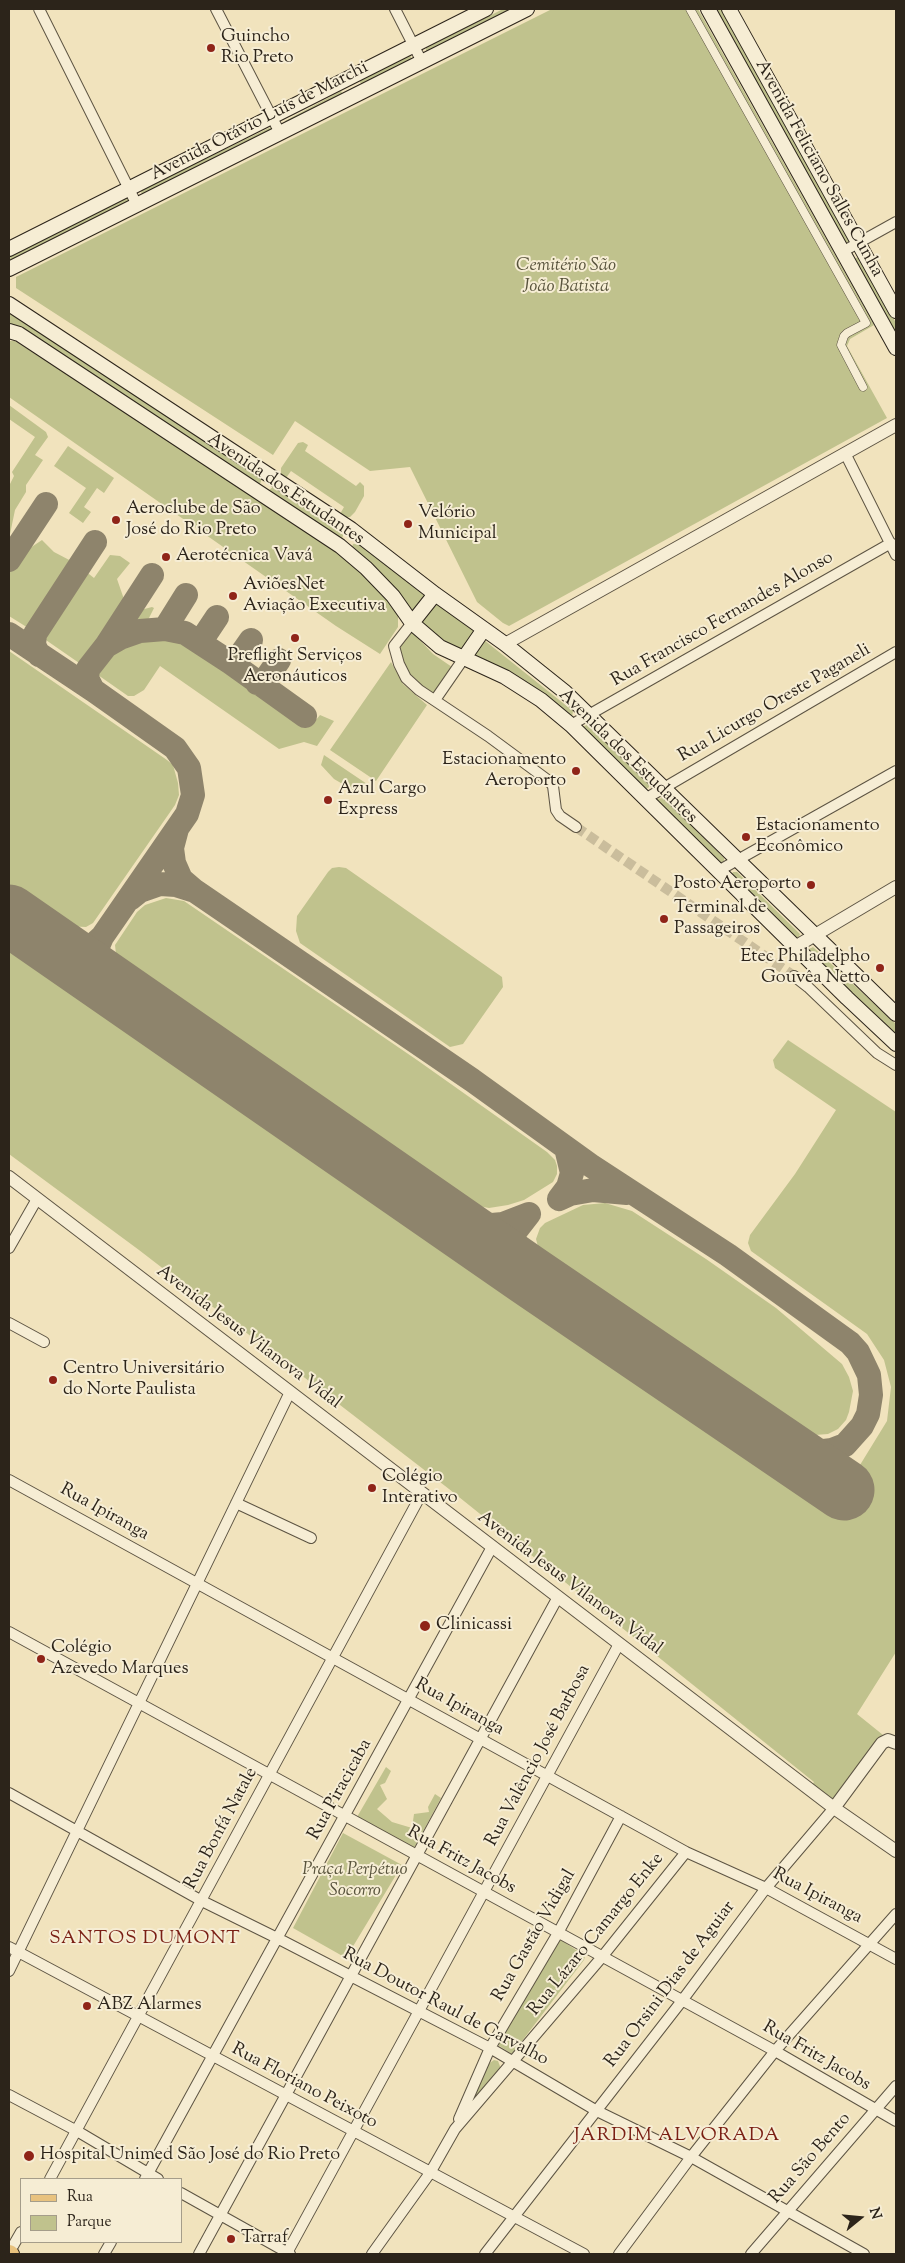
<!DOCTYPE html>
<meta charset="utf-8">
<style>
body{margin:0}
#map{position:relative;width:905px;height:2263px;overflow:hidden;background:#f1e3bd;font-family:"Sorts Mill Goudy",serif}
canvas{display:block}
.frame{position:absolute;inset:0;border:10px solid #2c241a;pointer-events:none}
.legend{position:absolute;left:20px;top:2178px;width:162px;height:65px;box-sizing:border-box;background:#f6edd4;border:1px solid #a59d8a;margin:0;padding:6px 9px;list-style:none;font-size:15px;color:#2c241a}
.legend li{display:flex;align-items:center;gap:10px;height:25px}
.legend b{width:25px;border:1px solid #a59d8a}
.north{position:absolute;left:835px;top:2193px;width:50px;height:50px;-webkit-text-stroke:4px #f6edd4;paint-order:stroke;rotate:73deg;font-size:14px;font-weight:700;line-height:20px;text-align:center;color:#2c241a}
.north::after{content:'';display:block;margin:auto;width:18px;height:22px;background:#2c241a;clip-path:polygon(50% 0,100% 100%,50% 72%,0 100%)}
</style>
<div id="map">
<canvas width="905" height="2263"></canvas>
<div class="frame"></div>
<ul class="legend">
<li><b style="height:6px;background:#e8c27e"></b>Rua</li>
<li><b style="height:14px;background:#c0c28d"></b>Parque</li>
</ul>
<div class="north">N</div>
</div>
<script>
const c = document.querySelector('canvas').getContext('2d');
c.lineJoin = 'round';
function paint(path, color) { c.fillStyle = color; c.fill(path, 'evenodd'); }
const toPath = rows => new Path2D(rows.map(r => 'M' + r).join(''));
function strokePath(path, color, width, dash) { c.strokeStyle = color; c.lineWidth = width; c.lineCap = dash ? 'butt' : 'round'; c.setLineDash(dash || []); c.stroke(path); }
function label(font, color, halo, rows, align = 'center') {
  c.font = font + ' "Sorts Mill Goudy",serif'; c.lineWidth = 4; c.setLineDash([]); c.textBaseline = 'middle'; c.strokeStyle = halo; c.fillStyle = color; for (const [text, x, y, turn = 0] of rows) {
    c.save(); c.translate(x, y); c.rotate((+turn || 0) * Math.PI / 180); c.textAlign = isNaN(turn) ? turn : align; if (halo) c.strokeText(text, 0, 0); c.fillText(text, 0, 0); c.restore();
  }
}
paint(toPath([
 [503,9,522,9,428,55,426,52,426,48],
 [552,9,698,9,874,325,850,339,847,346,887,418,509,626,503,623,477,602,410,467,370,471,295,421,273,455,16,288,16,277],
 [714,9,723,9,850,241,847,243,844,243],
 [410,54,412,61,362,85,360,82,360,78],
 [341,91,343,94,286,123,285,121],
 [271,127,273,129,142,195,141,191,145,188],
 [128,195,131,201,9,266,9,254],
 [861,257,896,323,896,332,891,332,853,261,855,258],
 [9,313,262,478,260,484,255,484,9,329],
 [9,341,15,341,320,538,339,553,387,598,398,616,398,627,380,654,336,626,9,397],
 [9,405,46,432,48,437,35,455,43,460,26,485,26,492,15,510,9,539,9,486,14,476,12,472,35,437,9,419],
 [303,442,308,445,305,451,356,486,360,482,364,486,364,496,355,512,350,517,344,517,340,514,344,507,291,471,286,478,281,474,281,468,298,443],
 [68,446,114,478,104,493,97,488,84,507,91,512,83,523,69,513,86,488,54,466],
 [273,487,279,488,344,532,342,539,339,542,271,495,269,490],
 [42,540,54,552,75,563,44,612,31,628,25,626,9,616,9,567,15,558],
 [359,543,425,596,416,610,411,611,351,550,353,544],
 [110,555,120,556,130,563,117,579,126,605,90,659,82,665,43,638,42,633,84,570,94,578],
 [436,601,478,630,463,651,444,643,419,621],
 [152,607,154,608,145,626,131,628,126,626,133,612],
 [412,632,433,654,452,667,433,695,413,680,403,662,398,648],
 [171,635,191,643,311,726,320,715,334,721,317,746,304,742,279,749,160,666,144,690,134,696,128,696,98,675,97,668,113,647,129,640,150,636],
 [484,640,573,711,572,717,475,657,474,652],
 [9,651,167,760,173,765,178,783,179,795,175,805,93,923,86,927,65,926,9,889],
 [391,662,403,684,427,705,376,781,330,750],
 [587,725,649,783,649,787,645,790,582,727],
 [324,755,370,786,364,793,358,793,334,779,321,765],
 [663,798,724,858,724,861,721,864,657,803,657,799],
 [339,867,346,868,502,977,503,987,463,1044,450,1047,300,943,296,931,297,916,328,872,332,868],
 [733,872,737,872,800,934,798,939,794,941,731,876],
 [166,898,184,901,417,1060,547,1152,555,1160,557,1166,557,1174,553,1182,524,1200,508,1205,489,1208,463,1203,346,1117,122,966,116,954,115,945,137,912,145,905],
 [9,944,306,1147,479,1271,830,1508,837,1507,853,1482,852,1478,887,1421,891,1387,884,1360,867,1334,751,1251,748,1243,750,1235,795,1174,836,1110,775,1068,773,1060,788,1040,896,1112,896,1652,857,1714,888,1739,834,1807,810,1788,814,1782,449,1489,139,1250,9,1154],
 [813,947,896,1024,896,1039,807,950],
 [605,1203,632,1211,706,1259,776,1308,842,1364,849,1377,853,1391,849,1412,846,1420,838,1429,828,1434,815,1435,798,1429,540,1254,536,1239,540,1228,545,1223,583,1205],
 [386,1767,391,1771,385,1783,380,1785,387,1799,377,1809,392,1822,412,1828,414,1814,429,1812,428,1807,435,1794,441,1798,414,1848,357,1817],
 [343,1833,402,1865,346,1958,293,1928],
 [558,1938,585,1956,584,1960,512,2054,498,2045],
 [494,2060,498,2061,501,2069,465,2110,487,2065]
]), '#c0c28d');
strokePath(toPath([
 [9,560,46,504],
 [162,629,166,627,186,595],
 [9,634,93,690,175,748,189,768,193,795,187,814,102,937],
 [197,640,203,638,217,617],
 [106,646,120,638,140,631,165,629,185,633,231,663,305,716],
 [39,655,34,645,35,634,95,542],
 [231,663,237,660,251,640],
 [257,683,265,680,279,660],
 [93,690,87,678,88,669,106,646,152,575],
 [177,829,172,848,174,863,181,879,195,891,472,1080,590,1165,728,1255,850,1343,858,1352,869,1375,871,1395,868,1414,862,1426,845,1445,832,1450,807,1453,788,1450],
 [130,899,140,891,160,884,176,885,195,891],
 [54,945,63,950,78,951,91,947,102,937,97,949,97,962,104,977,111,985],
 [566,1148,572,1173,568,1187,559,1199,570,1194,593,1190,627,1193],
 [437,1212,462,1223,480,1226,503,1224,529,1214,515,1232,514,1241,517,1258,528,1275]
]), '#8e846c', 24);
strokePath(toPath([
 [9,915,528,1275,844,1490]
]), '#8e846c', 61);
strokePath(toPath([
 [576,827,794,976]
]), '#cabd9c', 10, [10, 5]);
const pedestrian = toPath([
 [690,9,866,323,847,333,844,336,841,345,863,387]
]);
const minor = toPath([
 [39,9,137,205],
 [216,9,280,133],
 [395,9,422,62],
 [842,252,896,222],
 [845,453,896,555],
 [412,623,394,646,399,664,406,678,419,690,488,736,549,781,553,786,556,810,560,816,576,827],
 [435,700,464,658],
 [571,725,891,543],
 [645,799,896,652],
 [718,871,896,771],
 [794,976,808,987,877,1053,896,1065],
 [9,1248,37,1199],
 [9,1323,44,1342],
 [9,1480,686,1852,766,1888,896,1959],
 [236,1503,311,1538],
 [9,1632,775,2051,896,2121],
 [9,1793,202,1901,279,1939,490,2048,597,2111,691,2157,864,2254],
 [9,1947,584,2254],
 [9,1971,290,1392],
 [9,2095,77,2131,158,2179],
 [459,2119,490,2048,558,1933,621,1816],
 [50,2179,422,1493],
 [145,2179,492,1547],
 [181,2193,290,2254],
 [9,2253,21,2232],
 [287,2253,619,1644],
 [104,2254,111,2242],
 [199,2254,558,1597],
 [372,2254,430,2173,455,2129,602,1957,686,1852],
 [485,2254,681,2002,766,1888,834,1808],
 [619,2254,691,2157,775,2051,896,1914],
 [751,2254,896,2086]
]);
const tertiary = toPath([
 [505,644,896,425],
 [795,947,896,887],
 [9,1177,834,1808,896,1851],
 [834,1808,882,1743,888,1740,896,1743]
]);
const secondary = toPath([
 [708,9,896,348],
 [729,9,896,311],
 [9,249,486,9],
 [9,269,527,9],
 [9,304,351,529,435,594,505,644,565,692,896,1014],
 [9,331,19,334,340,546,366,568,393,596,412,623,440,647,505,677,541,700,571,725,847,998,896,1044],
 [412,623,435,594],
 [464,658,484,629]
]);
const primary = toPath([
 [9,2253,11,2254]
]);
strokePath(pedestrian, '#5d5443', 9);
strokePath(minor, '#5d5443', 12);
strokePath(tertiary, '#5d5443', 14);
strokePath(secondary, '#2c241a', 16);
strokePath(primary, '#2c241a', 18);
strokePath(pedestrian, '#f6edd4', 8);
strokePath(minor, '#f6edd4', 10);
strokePath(tertiary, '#f6edd4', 12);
strokePath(secondary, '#f6edd4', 14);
strokePath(primary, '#e8c27e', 16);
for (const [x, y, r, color] of [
 [211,48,5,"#8f2418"],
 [116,520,5,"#8f2418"],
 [408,524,5,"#8f2418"],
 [166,557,5,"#8f2418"],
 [233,596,5,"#8f2418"],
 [295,638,5,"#8f2418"],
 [576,771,5,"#8f2418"],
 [328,800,5,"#8f2418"],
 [746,837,5,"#8f2418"],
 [811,885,5,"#8f2418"],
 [664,919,5,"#8f2418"],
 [880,968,5,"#8f2418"],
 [53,1380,5,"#8f2418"],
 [372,1488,5,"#8f2418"],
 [425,1626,6,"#8f2418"],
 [41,1659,5,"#8f2418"],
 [87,2006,5,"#8f2418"],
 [29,2156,6,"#8f2418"],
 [231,2239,5,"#8f2418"]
]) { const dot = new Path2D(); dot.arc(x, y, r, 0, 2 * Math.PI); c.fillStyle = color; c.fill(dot); strokePath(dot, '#f6edd4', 2); }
label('18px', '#2c241a', '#f6edd4', [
 ["Guincho",221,38],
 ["Rio Preto",221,59],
 ["Aeroclube de São",126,510],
 ["José do Rio Preto",126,531],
 ["Velório",418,514],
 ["Municipal",418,535],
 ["Aerotécnica Vavá",176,557],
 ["AviõesNet",243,586],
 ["Aviação Executiva",243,607],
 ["Preflight Serviços",295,657,"center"],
 ["Aeronáuticos",295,678,"center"],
 ["Estacionamento",566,761,"right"],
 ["Aeroporto",566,782,"right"],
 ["Azul Cargo",338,790],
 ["Express",338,811],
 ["Estacionamento",756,827],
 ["Econômico",756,848],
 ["Posto Aeroporto",801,885,"right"],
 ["Terminal de",674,909],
 ["Passageiros",674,930],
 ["Etec Philadelpho",870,958,"right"],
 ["Gouvêa Netto",870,979,"right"],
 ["Centro Universitário",63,1370],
 ["do Norte Paulista",63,1391],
 ["Colégio",382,1478],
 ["Interativo",382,1499],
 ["Clinicassi",436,1626],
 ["Colégio",51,1649],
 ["Azevedo Marques",51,1670],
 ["ABZ Alarmes",97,2006],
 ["Hospital Unimed São José do Rio Preto",40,2156],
 ["Tarraf",241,2239]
], 'left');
label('18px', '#2c241a', '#f6edd4', [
 ["Avenida Otávio Luís de Marchi",260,122,-27],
 ["Avenida Feliciano Salles Cunha",818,169,61],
 ["Avenida dos Estudantes",285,490,34],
 ["Rua Francisco Fernandes Alonso",723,620,-30],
 ["Rua Licurgo Oreste Paganeli",775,704,-30],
 ["Avenida dos Estudantes",627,757,44],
 ["Avenida Jesus Vilanova Vidal",248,1338,37],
 ["Rua Ipiranga",104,1513,29],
 ["Avenida Jesus Vilanova Vidal",569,1584,37],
 ["Rua Ipiranga",459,1708,29],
 ["Rua Valêncio José Barbosa",539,1756,-62],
 ["Rua Piracicaba",341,1790,-61],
 ["Rua Bonfá Natale",222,1829,-62],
 ["Rua Fritz Jacobs",461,1861,29],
 ["Rua Ipiranga",817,1897,28],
 ["Rua Lázaro Camargo Enke",597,1935,-51],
 ["Rua Gastão Vidigal",535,1936,-60],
 ["Rua Orsini Dias de Aguiar",671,1985,-53],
 ["Rua Doutor Raul de Carvalho",445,2008,28],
 ["Rua Fritz Jacobs",816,2057,30],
 ["Rua Floriano Peixoto",304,2087,28],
 ["Rua São Bento",811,2159,-49]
]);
label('italic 18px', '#58533c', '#f6edd4', [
 ["Cemitério São",566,267],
 ["João Batista",566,288],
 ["Praça Perpétuo",355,1871],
 ["Socorro",355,1892]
]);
c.letterSpacing = '1px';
label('19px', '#7a1f14', '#f6edd4', [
 ["SANTOS DUMONT",145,1940],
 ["JARDIM ALVORADA",677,2137]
]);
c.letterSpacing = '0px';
</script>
